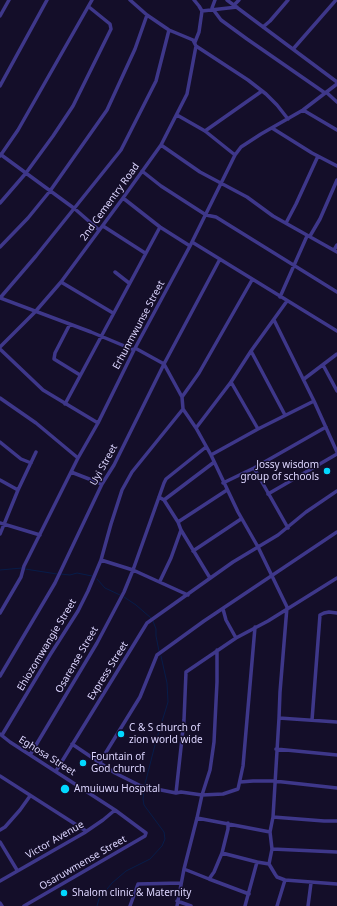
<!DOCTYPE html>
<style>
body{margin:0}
canvas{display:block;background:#140e29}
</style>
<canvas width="337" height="906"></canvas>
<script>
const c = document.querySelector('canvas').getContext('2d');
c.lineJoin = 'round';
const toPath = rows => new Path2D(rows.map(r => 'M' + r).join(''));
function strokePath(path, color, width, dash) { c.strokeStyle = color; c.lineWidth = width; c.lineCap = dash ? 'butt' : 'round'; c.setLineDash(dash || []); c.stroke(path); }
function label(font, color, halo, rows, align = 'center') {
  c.font = font + ' "Noto Sans",sans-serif'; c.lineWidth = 3; c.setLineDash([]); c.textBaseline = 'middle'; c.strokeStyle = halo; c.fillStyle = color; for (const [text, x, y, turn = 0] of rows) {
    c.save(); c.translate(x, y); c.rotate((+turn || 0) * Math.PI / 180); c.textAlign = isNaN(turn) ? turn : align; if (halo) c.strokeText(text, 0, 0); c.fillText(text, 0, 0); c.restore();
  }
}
strokePath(toPath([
 [25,569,57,574],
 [0,570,22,568],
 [60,574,70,575,77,573,92,576],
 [97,579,105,588,120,595],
 [124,597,136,605,151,618],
 [153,621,156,629,156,636,159,651],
 [145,784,156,741,168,702,167,683,161,656],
 [97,906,99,899,112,883,126,871,150,859,162,846,165,839,164,832,144,805,143,799,144,789]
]), '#071c49', 1);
strokePath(toPath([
 [130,0,147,15,169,30,193,40,196,46,248,80,266,94,277,105,288,119],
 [194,0,199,6,202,11,199,32,195,42],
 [215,0,212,8,221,20,247,39,325,93],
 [227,0,337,82],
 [234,5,239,0],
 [202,11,237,7],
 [0,16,9,0],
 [263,27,270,21,288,0],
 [294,48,336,0],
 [0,86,47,0],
 [326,92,337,102],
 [303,110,337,130],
 [177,115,205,131,235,155],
 [272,128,312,153,337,166],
 [205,131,262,91],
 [161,145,200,172,247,197,273,216,337,252],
 [0,154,75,209,99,230],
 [0,156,18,130,92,0],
 [142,171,161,186,206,215,216,217,337,292],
 [123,198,160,227,190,246],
 [0,203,26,173,53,136,73,106,111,29,110,24,89,7],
 [286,223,296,204,318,156],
 [103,226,145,253],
 [310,236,320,219,337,180],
 [192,242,337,331],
 [0,247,28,218,50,191,107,110,135,49,147,15],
 [334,250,337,245],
 [115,272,129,283],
 [61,282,113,313],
 [280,297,307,236],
 [0,298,36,256,121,150,156,81,169,30],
 [0,298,91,332,134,350],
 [274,320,314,401,337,452],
 [70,324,55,353,54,359,80,375],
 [0,347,35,312,61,282,123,198,161,145,187,94,196,46],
 [135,348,164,364,182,397,183,409,196,428,211,455,238,512,258,547,287,607,280,692,279,718,337,722],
 [0,349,43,390,98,423],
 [251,351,285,415],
 [323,365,337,391],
 [304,379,337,354],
 [231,382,258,429],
 [182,397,199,373,252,280],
 [0,398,36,423,78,458],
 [65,404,160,227],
 [196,428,231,382,251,351,287,301],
 [0,442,21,459,31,463],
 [211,455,258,429,314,401],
 [254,468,288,528],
 [71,472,102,484],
 [0,480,18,490],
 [223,483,254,468,326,427],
 [268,494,337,454],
 [159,497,164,500,178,522,181,530,210,578],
 [164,500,213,463],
 [178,522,227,490],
 [0,523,40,535],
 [0,534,18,490,36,452],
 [193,551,241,519],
 [101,560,133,570,188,595],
 [160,581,171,558,181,530],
 [223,609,226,620,236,638],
 [0,613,21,577,24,566,78,458,98,423,134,350,190,246,235,155,241,147,261,134,303,110,337,84],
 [0,676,55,583,102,484,114,465,164,364,220,259],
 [312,720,320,615,324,613,329,612,337,613],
 [0,734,10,742,115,810,146,833,145,836,24,906],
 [2,735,50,655,78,611,88,591,101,560,111,524,122,490,132,472,183,409],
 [72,744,115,773,141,786,176,793,181,792,202,795,223,794,238,789,243,766,255,627],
 [276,749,337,755],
 [30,755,97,643,124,592,133,570,164,483,166,479,206,447],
 [100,762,140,697,157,655,204,621,337,532],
 [56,771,147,623,233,562,278,535,306,512,337,491],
 [0,776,86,831],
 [240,782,253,781,274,781,337,788],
 [176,793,184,720,186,672,236,638,268,621,337,578],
 [273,817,279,718],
 [197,818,270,832],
 [337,821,324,821,273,817,270,832,272,849,269,864,275,874,277,877,285,880,337,884],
 [0,830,5,827,20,810,30,796],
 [0,842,17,870],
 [272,849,337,852],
 [222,853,257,862,269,864],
 [184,869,209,879,214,872,222,853,228,829,228,823],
 [209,879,249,894],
 [0,881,84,833,103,820,115,810],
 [177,901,191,906],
 [0,903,2,906],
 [130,906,138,884,181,883],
 [177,906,184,869,197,818,202,795,210,770,214,742,217,682,217,650],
 [245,906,257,862],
 [277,906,285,880],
 [308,906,311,883]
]), '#3e378a', 3.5);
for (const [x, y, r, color] of [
 [327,471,4,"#02d8ff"],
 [121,734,4,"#02d8ff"],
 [83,763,4,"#02d8ff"],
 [65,789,5,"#02d8ff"],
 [64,893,4,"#02d8ff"]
]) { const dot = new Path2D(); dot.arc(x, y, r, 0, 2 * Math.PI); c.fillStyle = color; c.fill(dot); strokePath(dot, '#140e29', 1.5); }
label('10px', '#ddd6ff', '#140e29', [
 ["2nd Cementry Road",110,202,-54],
 ["Erhunmwunse Street",139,325,-62],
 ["Uyi Street",104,465,-61],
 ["Ehiozomwangie Street",47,645,-59],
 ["Osarense Street",77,660,-60],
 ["Express Street",108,671,-58],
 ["Eghosa Street",47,756,32],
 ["Victor Avenue",55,840,-30],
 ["Osaruwmense Street",83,863,-30]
]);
label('10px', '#ddd6ff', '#140e29', [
 ["Jossy wisdom",319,465,"right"],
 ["group of schools",319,477,"right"],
 ["C & S church of",129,728],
 ["zion world wide",129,740],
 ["Fountain of",91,757],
 ["God church",91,769],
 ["Amuiuwu Hospital",74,789],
 ["Shalom clinic & Maternity",72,893]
], 'left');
</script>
